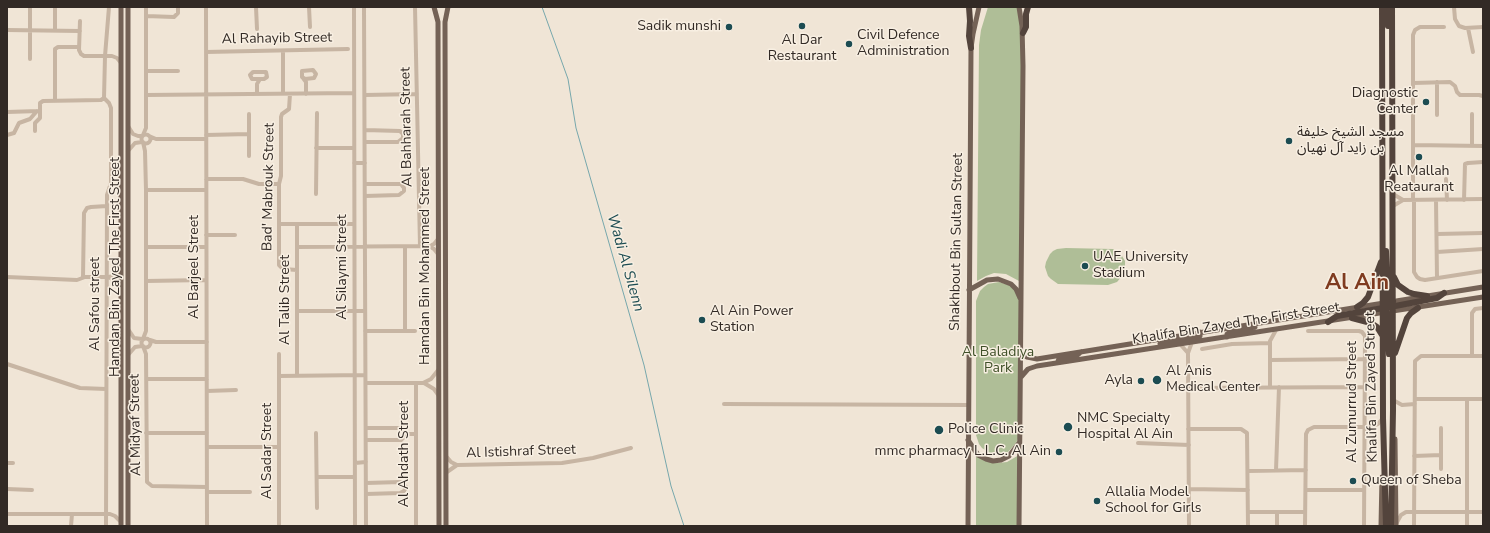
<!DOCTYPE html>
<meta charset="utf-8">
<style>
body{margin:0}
#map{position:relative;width:1490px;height:533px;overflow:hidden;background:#f0e5d6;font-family:"Nunito Sans",sans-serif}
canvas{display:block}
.frame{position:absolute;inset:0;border:8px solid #322a25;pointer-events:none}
</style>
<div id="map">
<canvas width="1490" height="533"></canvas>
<div class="frame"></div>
</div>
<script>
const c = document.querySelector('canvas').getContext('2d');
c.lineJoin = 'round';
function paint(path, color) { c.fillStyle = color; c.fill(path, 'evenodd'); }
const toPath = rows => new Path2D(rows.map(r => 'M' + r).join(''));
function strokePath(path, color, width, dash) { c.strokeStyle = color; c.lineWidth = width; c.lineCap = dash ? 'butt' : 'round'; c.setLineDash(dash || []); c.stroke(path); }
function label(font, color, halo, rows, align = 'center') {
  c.font = font + ' "Nunito Sans","Noto Sans Arabic",sans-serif'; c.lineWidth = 3; c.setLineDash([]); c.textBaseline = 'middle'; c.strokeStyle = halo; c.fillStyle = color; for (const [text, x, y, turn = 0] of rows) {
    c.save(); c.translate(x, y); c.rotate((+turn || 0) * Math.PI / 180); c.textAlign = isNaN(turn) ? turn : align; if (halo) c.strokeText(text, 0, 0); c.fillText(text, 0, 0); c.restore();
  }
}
paint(toPath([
 [988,7,1019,7,1022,22,1019,281,1006,274,994,273,986,276,977,281,979,45,981,30],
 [1066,248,1113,249,1122,256,1125,261,1125,270,1123,275,1117,282,1108,285,1058,284,1051,279,1048,276,1045,267,1046,262,1050,254,1053,251,1057,249],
 [999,282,1012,286,1020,300,1018,439,1016,443,1008,452,997,454,990,453,982,448,979,444,976,435,976,301,980,291,984,287,988,284],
 [976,454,998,463,1007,462,1019,455,1018,526,976,526]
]), '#afbe97');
strokePath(toPath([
 [542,7,568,79,576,128,644,365,671,486,684,526]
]), '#76a7ac', 1);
strokePath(toPath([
 [30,7,30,59],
 [206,7,207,526],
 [256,7,257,29],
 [309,7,310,27],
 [354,7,355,526],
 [364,7,366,526],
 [415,7,420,246],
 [1454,7,1455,19,1459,26,1465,28,1483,27],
 [146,16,174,17,178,13,178,7],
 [80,21,79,50,81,54,84,56,112,56,117,58,121,63],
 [1468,28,1473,52],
 [7,30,80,31],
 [55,31,55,7],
 [283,51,283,94],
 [206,52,348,49],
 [313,70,316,74,314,78,305,79,302,77,302,71,313,70],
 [146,71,178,71],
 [253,72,266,72,267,77,264,79,252,79,250,75,253,72],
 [303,78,306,82,306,94],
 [1413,83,1450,82,1455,86,1457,92,1460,95,1479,95,1483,96],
 [257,94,257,84,260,79],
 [290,94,289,109,282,114,281,117,281,176,279,184,279,265,283,269,297,270],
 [146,95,354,93],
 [365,95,417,94],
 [104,98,109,103,111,108,111,183,107,195,106,526],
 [55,100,55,49,58,47,79,47],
 [7,112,39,111],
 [249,114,249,156],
 [1437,115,1437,82],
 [128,126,133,134,138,136,142,136],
 [365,130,400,131,403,134,403,138,398,142,365,142],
 [35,131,35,123,40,118,40,103,43,101,101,100,104,98,105,56,109,7],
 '141.5 139a4.5 4.5 0 1 1 9 0a4.5 4.5 0 1 1-9 0Z',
 [7,135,14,133,19,123,30,119,37,111],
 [143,135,146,128,146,7],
 [206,135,249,134],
 [149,136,156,139,206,139],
 [143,142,145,151,146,190,146,331,143,339],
 [1413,145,1483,146],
 [1472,146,1472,114],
 [316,148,354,148],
 [128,151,135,143,142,142],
 [354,163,365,163],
 [206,179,243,179,259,184,279,184],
 [1446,179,1447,200],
 [365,184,401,184,404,188,404,191,399,195,365,196],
 [146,190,206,190],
 [316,194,317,113],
 [1393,194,1403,200],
 [1413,200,1413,35,1415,30,1420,27,1444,27],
 [1414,200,1414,272,1417,277,1420,279,1425,280,1483,271],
 [1436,200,1437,278],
 [1464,200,1465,164,1468,163,1483,162],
 [1393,206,1403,200,1483,199],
 [279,224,354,224],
 [297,224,297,376],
 [1437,234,1483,233],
 [206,235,235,235],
 [429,246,434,249,438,254],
 [146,247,206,247],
 [297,247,429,246,434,244,438,239],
 [405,247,405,331],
 [1437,252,1483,249],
 [7,277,77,280,85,277,109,277,116,274,121,269],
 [83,277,84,213,87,208,91,207,107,206],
 [109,277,115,281,121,288],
 [146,281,206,280],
 [297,311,365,311],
 [128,329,134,338,142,339],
 [365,331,415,331],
 [1308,331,1359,331,1362,332,1365,336,1364,526],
 '141.5 343a4.5 4.5 0 1 1 9 0a4.5 4.5 0 1 1-9 0Z',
 [150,340,156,342,207,342],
 [1180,344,1188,353],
 [143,346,146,354,147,482,152,486,207,487],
 [1202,349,1232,344,1270,343],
 [279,354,279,526],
 [128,355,135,347,142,346],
 [1472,356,1472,313,1475,309,1483,308],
 [1270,360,1365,359],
 [7,364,80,388,106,389],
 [279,376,365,375],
 [146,379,207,379],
 [366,383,423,383,431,379,439,369],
 [424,383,434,389,439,396],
 [1270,387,1270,341,1276,330],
 [1188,388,1365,387],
 [207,391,236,390],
 [1415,399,1483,399],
 [1393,400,1402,405,1415,404],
 [724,404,968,405],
 [366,428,401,428,404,430,405,434,404,437,401,440,366,440],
 [1188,429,1241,429,1247,433,1248,526],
 [146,433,207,433],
 [316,433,317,508],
 [405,434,416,434],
 [1138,443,1189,445],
 [207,447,279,447],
 [446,456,451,462,457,465,562,463,593,458,631,448],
 [1414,456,1441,455],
 [7,463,13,463],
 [355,463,366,462],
 [1441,469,1441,428],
 [1276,470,1279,387],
 [1248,471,1306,470],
 [447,472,457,465],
 [317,477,355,477],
 [366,483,401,482,404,484,406,487,404,491,400,493,366,494],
 [7,489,32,490],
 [1189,489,1248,490],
 [1306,490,1364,490],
 [207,492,250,492],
 [1248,512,1305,512],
 [1277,512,1277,526],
 [7,514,110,514,115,516,121,522],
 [1396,524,1401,515,1406,512,1483,512],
 [71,526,72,514],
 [416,526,416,383],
 [1189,526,1188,353,1192,342],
 [1305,526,1306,434,1308,430,1314,427,1371,427,1378,424,1383,418],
 [1414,526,1415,361,1421,356,1483,356],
 [1467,526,1467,399]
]), '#c7b5a3', 4);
strokePath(toPath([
 [121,7,121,526],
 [128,7,128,526],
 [434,7,438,22,439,526],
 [1019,7,1022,26,1023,66,1019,526],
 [969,290,987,280,998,279,1011,284,1016,289,1020,298],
 [1227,337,1227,334,1230,332,1255,327],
 [1160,344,1198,338,1200,336,1200,332],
 [1020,353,1027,357,1037,359,1483,287],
 [1057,363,1059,359,1076,356,1081,352],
 [1021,377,1028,369,1037,366,1483,297],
 [1395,439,1396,526],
 [968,440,978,455,986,459,993,461,1001,460,1009,456,1019,443],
 [446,526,445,22,448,7],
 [968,526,971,48,973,34,979,7],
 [1381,526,1382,477]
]), '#746256', 5);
strokePath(toPath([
 [969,7,970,21,969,36,971,48],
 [1382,7,1383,418,1386,526],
 [1388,7,1388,26],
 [1023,33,1026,27,1026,14,1028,7],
 [1386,251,1388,302,1390,306],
 [1394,277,1398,285,1408,292,1414,294,1427,296],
 [1385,306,1387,313,1389,354],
 [1357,307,1363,303,1368,297,1381,262],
 [1390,307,1437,298,1444,293],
 [1352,318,1371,323,1377,327,1382,335],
 [1328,322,1337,316,1383,308,1393,301],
 [1395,353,1407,318,1411,313,1418,308],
 [1391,526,1393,410,1392,7]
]), '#53443c', 6);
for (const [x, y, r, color] of [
 [802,26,4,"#1c4c52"],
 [729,27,4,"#1c4c52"],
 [849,44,4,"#1c4c52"],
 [1426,102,4,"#1c4c52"],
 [1289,141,4,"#1c4c52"],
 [1419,157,4,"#1c4c52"],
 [1085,266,4,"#1c4c52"],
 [702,320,4,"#1c4c52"],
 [1157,380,5,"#1c4c52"],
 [1141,381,4,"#1c4c52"],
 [1068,427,5,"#1c4c52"],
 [939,430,5,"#1c4c52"],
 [1059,452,4,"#1c4c52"],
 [1353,481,4,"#1c4c52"],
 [1097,501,4,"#1c4c52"]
]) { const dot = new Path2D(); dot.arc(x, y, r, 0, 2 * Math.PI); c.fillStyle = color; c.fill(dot); strokePath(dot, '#f8efe2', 1.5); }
label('14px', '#322a25', '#f8efe2', [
 ["Sadik munshi",721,27,"right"],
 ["Civil Defence",857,36],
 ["Administration",857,52],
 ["Al Dar",802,41,"center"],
 ["Restaurant",802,57,"center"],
 ["Diagnostic",1418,94,"right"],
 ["Center",1418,110,"right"],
 ["مسجد الشيخ خليفة",1297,133],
 ["بن زايد آل نهيان",1297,149],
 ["Al Mallah",1419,172,"center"],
 ["Reataurant",1419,188,"center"],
 ["UAE University",1093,258],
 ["Stadium",1093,274],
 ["Al Ain Power",710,312],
 ["Station",710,328],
 ["Al Anis",1166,372],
 ["Medical Center",1166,388],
 ["Ayla",1133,381,"right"],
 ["NMC Specialty",1077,419],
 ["Hospital Al Ain",1077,435],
 ["Police Clinic",948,430],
 ["mmc pharmacy L.L.C. Al Ain",1051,452,"right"],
 ["Queen of Sheba",1361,481],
 ["Allalia Model",1105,493],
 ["School for Girls",1105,509]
], 'left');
label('14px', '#322a25', '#f8efe2', [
 ["Al Rahayib Street",277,39,-1],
 ["Al Bahharah Street",407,127,-91],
 ["Bad' Mabrouk Street",269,187,-89],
 ["Shakhbout Bin Sultan Street",957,242,-89],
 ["Hamdan Bin Mohammed Street",426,266,-90],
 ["Hamdan Bin Zayed The First Street",116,267,-90],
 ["Al Barjeel Street",195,267,-90],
 ["Al Silaymi Street",343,267,-90],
 ["Al Talib Street",286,300,-90],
 ["Al Safou street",96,304,-90],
 ["Khalifa Bin Zayed The First Street",1236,324,-9],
 ["Khalifa Bin Zayed Street",1372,387,-91],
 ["Al Zumurrud Street",1353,402,-90],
 ["Al Midyaf Street",136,425,-91],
 ["Al Sadar Street",268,451,-90],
 ["Al Istishraf Street",521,452,-2],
 ["Al Ahdath Street",405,454,-90]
]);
label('14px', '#405029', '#f8efe2', [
 ["Al Baladiya",998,353],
 ["Park",998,369]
]);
label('italic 15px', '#1c4c52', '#f8efe2', [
 ["Wadi Al Silenn",625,263,74]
]);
label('bold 22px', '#7f3b20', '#f8efe2', [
 ["Al Ain",1357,284]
]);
</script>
